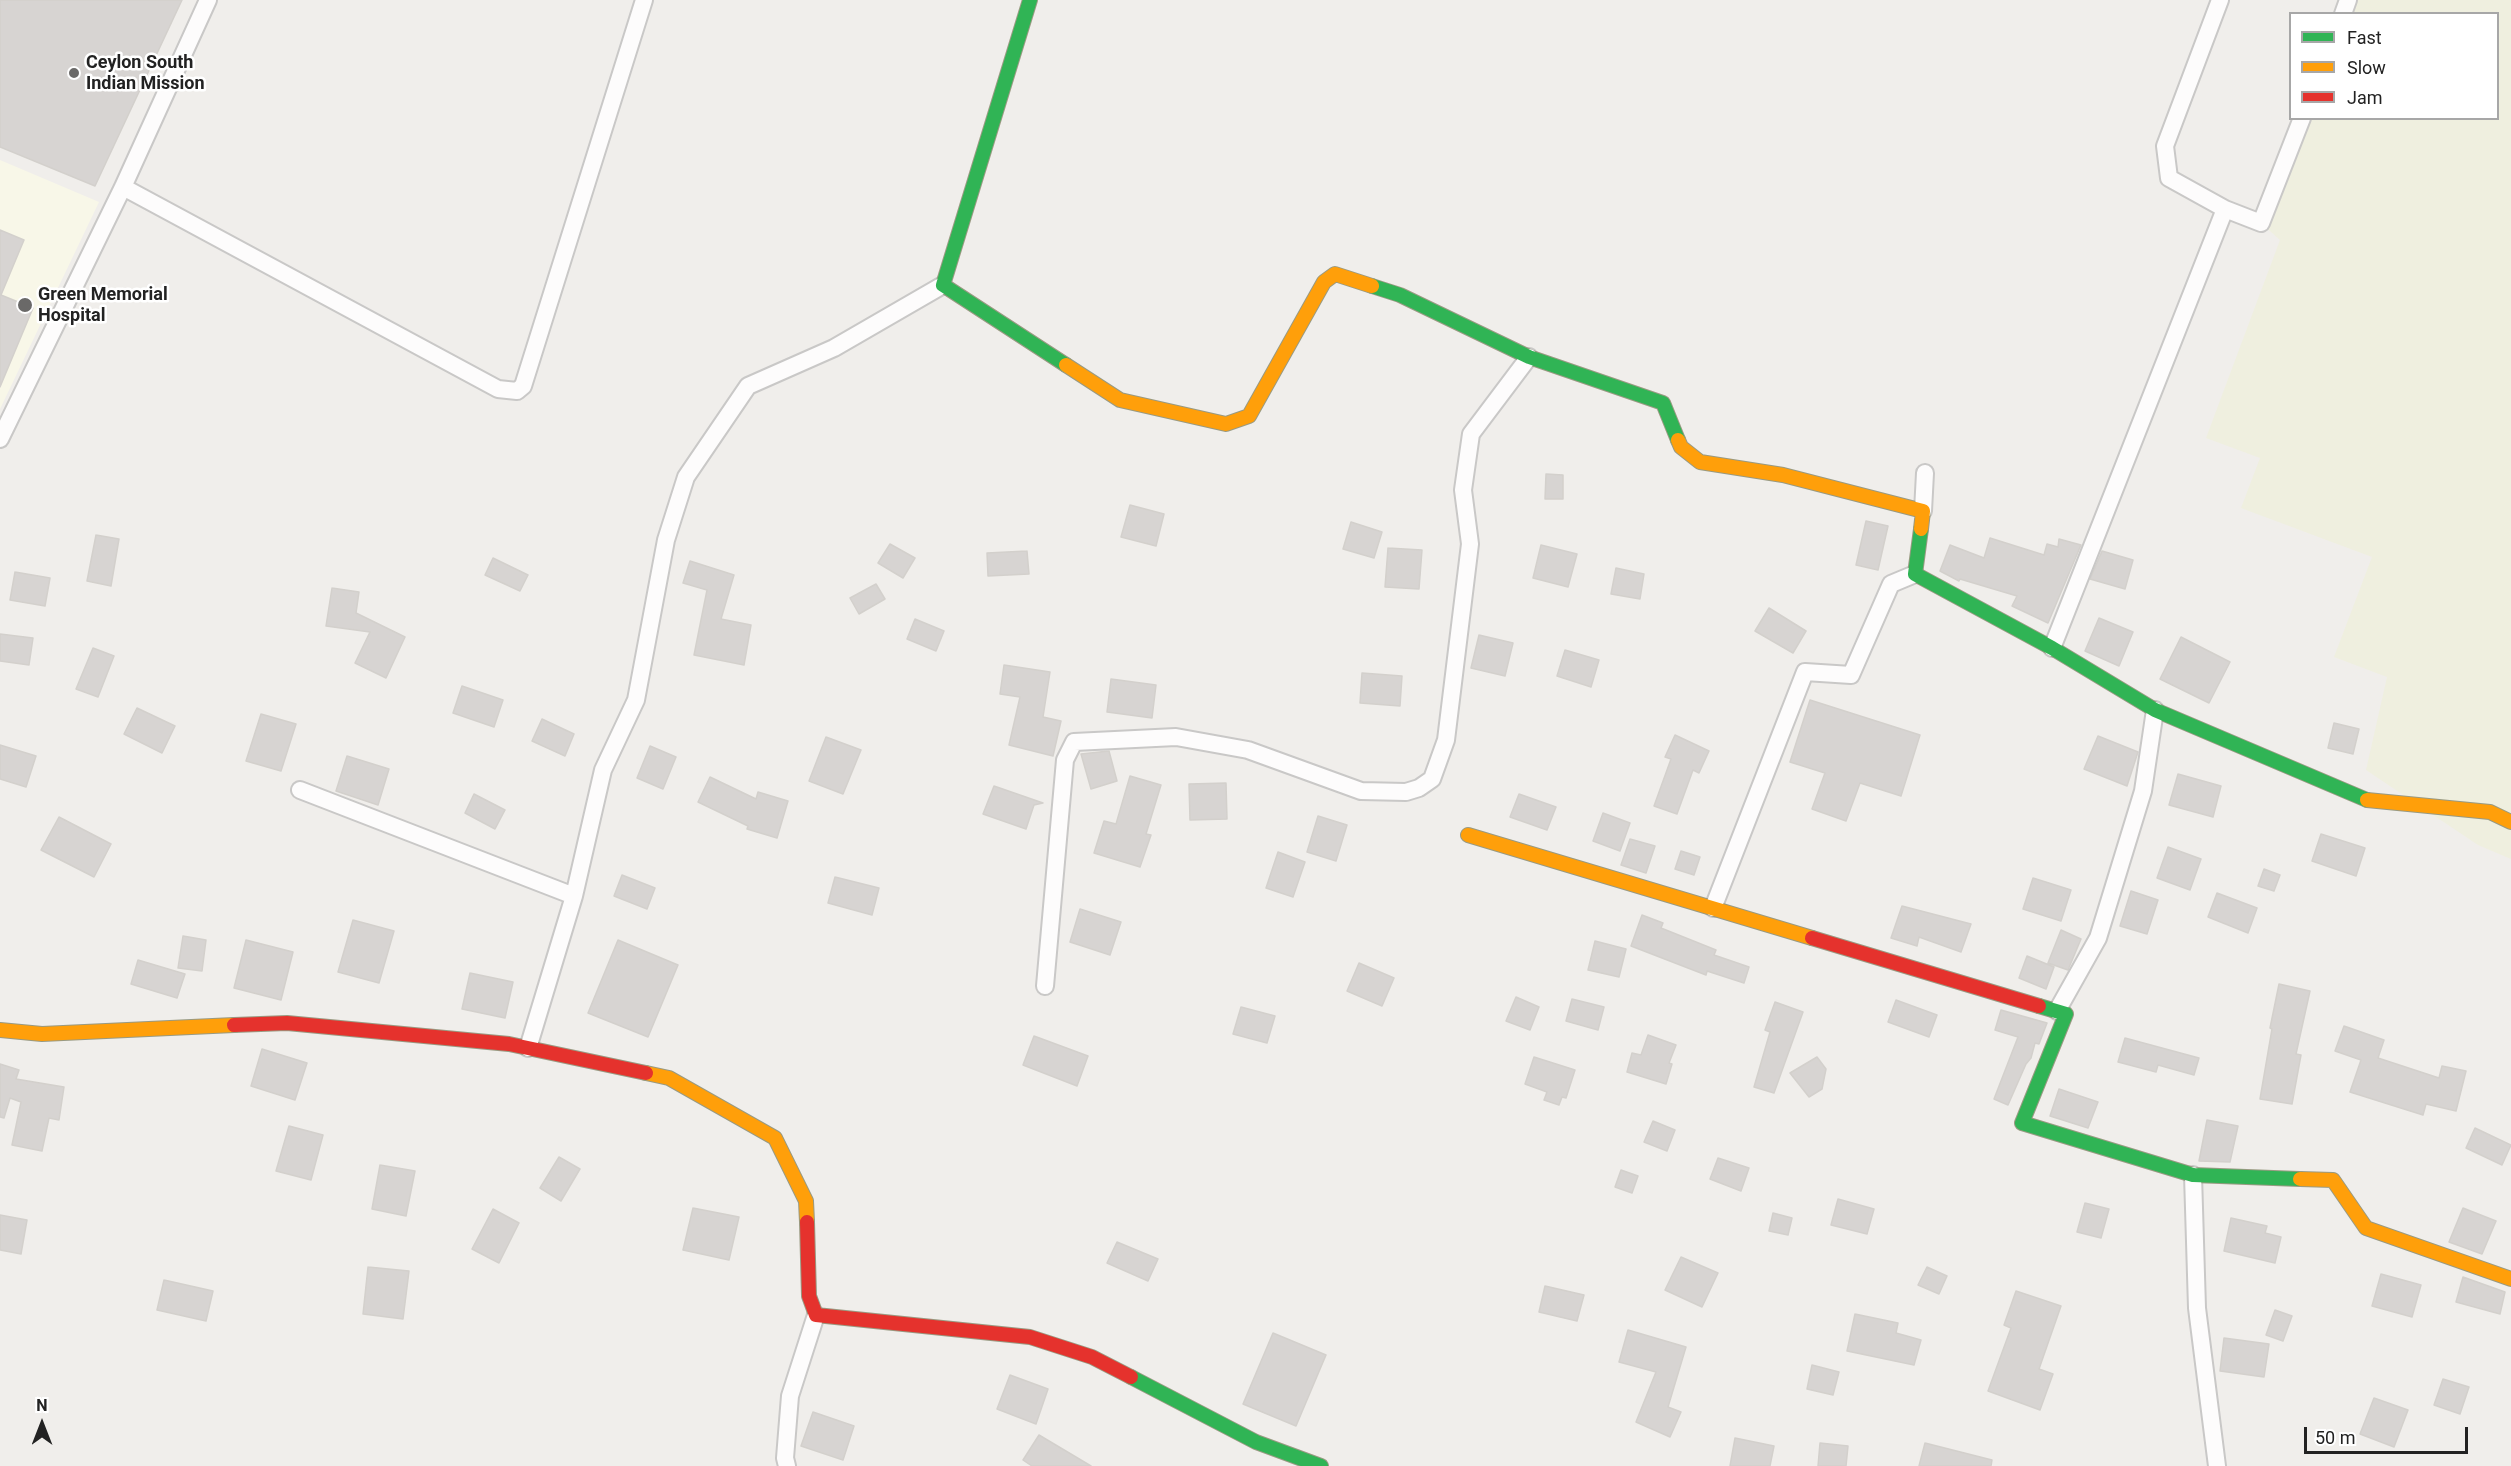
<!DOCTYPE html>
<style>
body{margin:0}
#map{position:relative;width:2511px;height:1466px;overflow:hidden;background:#f0eeeb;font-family:Roboto,sans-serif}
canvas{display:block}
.legend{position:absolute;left:2289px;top:12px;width:210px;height:108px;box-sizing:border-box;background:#fff;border:2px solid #a7a7a7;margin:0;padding:8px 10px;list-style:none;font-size:18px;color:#222}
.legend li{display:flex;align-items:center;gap:12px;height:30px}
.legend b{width:30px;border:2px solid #a7a7a7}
.north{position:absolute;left:12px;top:1394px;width:60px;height:60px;-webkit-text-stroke:4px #fff;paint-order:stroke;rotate:0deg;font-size:16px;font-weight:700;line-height:24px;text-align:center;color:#222}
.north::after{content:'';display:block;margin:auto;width:21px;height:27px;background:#222;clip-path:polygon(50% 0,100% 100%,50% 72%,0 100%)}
.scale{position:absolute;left:2304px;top:1427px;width:164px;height:27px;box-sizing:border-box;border:3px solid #222;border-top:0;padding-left:8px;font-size:18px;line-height:21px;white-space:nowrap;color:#222;-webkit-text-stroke:4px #fff;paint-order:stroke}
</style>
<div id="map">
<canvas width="2511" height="1466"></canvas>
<ul class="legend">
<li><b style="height:8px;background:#30b455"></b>Fast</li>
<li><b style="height:8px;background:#ff9f0a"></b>Slow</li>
<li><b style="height:8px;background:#e5322d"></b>Jam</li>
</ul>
<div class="north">N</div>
<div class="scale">50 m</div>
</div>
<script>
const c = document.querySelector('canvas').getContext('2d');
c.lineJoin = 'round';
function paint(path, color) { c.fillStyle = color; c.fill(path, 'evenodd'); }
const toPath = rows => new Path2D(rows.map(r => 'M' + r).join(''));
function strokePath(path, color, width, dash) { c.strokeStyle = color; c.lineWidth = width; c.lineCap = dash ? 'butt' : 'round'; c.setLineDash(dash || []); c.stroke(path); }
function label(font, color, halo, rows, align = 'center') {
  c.font = font + ' Roboto,sans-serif'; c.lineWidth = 5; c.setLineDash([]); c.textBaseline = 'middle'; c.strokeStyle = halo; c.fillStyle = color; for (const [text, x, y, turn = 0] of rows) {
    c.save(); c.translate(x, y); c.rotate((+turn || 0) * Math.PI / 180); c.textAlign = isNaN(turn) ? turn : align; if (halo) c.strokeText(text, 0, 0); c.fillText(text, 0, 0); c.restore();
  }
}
paint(toPath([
 [0,160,99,202,0,409]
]), '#f8f7e8');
paint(toPath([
 [2348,0,2511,0,2511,859,2478,845,2366,770,2387,677,2334,657,2372,557,2241,508,2260,458,2206,438,2280,240,2261,223,2302,119,2498,118,2498,14,2343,13]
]), '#efefdf');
const building = toPath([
 [0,0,182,0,95,186,0,147,0,0],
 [0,230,24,240,1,295,33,308,0,387,0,230],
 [1546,474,1563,475,1563,499,1545,499,1546,474],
 [1130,505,1164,514,1156,546,1121,537,1130,505],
 [1866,521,1888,526,1878,570,1856,565,1866,521],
 [1351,522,1382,532,1374,558,1343,549,1351,522],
 [96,535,119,539,111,586,87,581,96,535],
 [1990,538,2044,555,2047,544,2058,547,2059,539,2081,545,2048,623,2012,606,2017,596,1960,579,1959,581,1940,571,1950,545,1984,558,1990,538],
 [890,544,915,558,903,578,878,563,890,544],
 [1541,545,1577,554,1568,587,1533,578,1541,545],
 [1388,548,1422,550,1419,589,1385,587,1388,548],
 [1027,551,1029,574,988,576,987,553,1027,551],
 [2102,551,2133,560,2125,589,2090,579,2102,551],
 [493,558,528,575,520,591,485,575,493,558],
 [690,561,734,575,721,619,751,625,744,665,694,655,707,590,683,583,690,561],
 [1616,568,1644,574,1640,599,1611,594,1616,568],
 [15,572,50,578,45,606,10,600,15,572],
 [876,584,885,599,859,614,850,598,876,584],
 [332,588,359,592,356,613,405,637,386,678,355,663,370,632,326,626,332,588],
 [1769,608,1806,631,1793,653,1755,631,1769,608],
 [2099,618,2133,632,2119,666,2085,651,2099,618],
 [915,619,944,631,936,651,907,639,915,619],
 [0,634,33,638,29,665,0,661,0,634],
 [1479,635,1513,643,1505,676,1471,668,1479,635],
 [2181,637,2230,662,2209,703,2160,679,2181,637],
 [93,648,114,656,98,697,76,689,93,648],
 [1565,650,1599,660,1591,687,1557,676,1565,650],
 [1004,665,1050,672,1043,717,1061,721,1053,756,1009,745,1020,697,1000,694,1004,665],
 [1362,673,1402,676,1400,706,1360,703,1362,673],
 [1111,679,1156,685,1152,718,1107,712,1111,679],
 [462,686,503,700,494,727,453,713,462,686],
 [1810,700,1920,735,1901,796,1860,783,1846,821,1812,809,1825,773,1790,762,1810,700],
 [137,708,175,726,162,753,124,734,137,708],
 [261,714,296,724,281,771,246,761,261,714],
 [542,719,574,734,565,756,532,741,542,719],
 [2334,723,2359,729,2353,754,2328,748,2334,723],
 [1675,735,1709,751,1699,773,1693,770,1677,814,1654,806,1671,759,1665,757,1675,735],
 [2098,736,2138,752,2127,786,2084,769,2098,736],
 [826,737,861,750,843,794,809,781,826,737],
 [0,745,36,756,26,787,0,779,0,745],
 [650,746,676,757,663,789,637,778,650,746],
 [1109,751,1117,781,1091,789,1081,754,1109,751],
 [347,756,389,769,378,805,336,791,347,756],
 [2178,774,2221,786,2213,817,2169,805,2178,774],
 [1130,776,1161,785,1146,834,1151,835,1140,867,1094,853,1104,821,1116,824,1130,776],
 [710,777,756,799,758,792,788,801,777,838,747,829,748,826,698,802,710,777],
 [1226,783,1227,819,1190,820,1189,784,1226,783],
 [994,786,1043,803,1034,805,1026,829,983,814,994,786],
 [474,794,505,810,495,829,465,813,474,794],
 [1519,794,1556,807,1547,830,1510,817,1519,794],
 [1603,813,1630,823,1620,851,1593,841,1603,813],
 [1318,816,1347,825,1336,861,1307,852,1318,816],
 [59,817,111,844,94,877,41,850,59,817],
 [2321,834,2365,848,2356,876,2312,861,2321,834],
 [1630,839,1655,846,1646,873,1621,865,1630,839],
 [2168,847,2201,859,2190,890,2157,878,2168,847],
 [1681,851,1700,857,1694,875,1675,869,1681,851],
 [1278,852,1305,862,1293,897,1266,888,1278,852],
 [2264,869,2280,875,2274,891,2258,886,2264,869],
 [622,875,655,888,647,909,614,896,622,875],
 [835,877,879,888,872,915,828,903,835,877],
 [2033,878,2071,890,2061,921,2023,909,2033,878],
 [2131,891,2158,900,2147,934,2120,926,2131,891],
 [2217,893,2257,908,2248,933,2208,917,2217,893],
 [1902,906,1971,924,1961,952,1919,937,1917,946,1891,938,1902,906],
 [1080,909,1121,922,1110,955,1070,942,1080,909],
 [1642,915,1663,923,1661,928,1716,950,1714,955,1749,967,1744,983,1707,971,1706,975,1631,946,1642,915],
 [353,920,394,931,379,983,338,972,353,920],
 [2061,930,2081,939,2068,970,2048,963,2061,930],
 [183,936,206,940,202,971,178,968,183,936],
 [246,940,293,952,281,1000,234,988,246,940],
 [618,940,678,965,648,1037,588,1013,618,940],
 [1595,941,1626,949,1619,977,1588,970,1595,941],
 [2027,956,2054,967,2046,989,2019,978,2027,956],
 [138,960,185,974,177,998,131,984,138,960],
 [1359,963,1394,978,1382,1006,1347,991,1359,963],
 [470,973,513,982,505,1018,462,1009,470,973],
 [2279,984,2310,991,2296,1054,2301,1055,2292,1104,2260,1099,2272,1029,2270,1028,2279,984],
 [1516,997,1539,1007,1530,1030,1506,1021,1516,997],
 [1572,999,1604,1007,1598,1030,1566,1021,1572,999],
 [1896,1000,1937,1015,1929,1037,1888,1022,1896,1000],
 [1775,1002,1803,1012,1774,1093,1754,1087,1770,1032,1765,1030,1775,1002],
 [1241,1007,1275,1016,1267,1043,1233,1034,1241,1007],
 [2001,1010,2047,1023,2039,1044,2035,1043,2031,1058,2026,1064,2008,1105,1994,1099,2018,1037,1995,1030,2001,1010],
 [2344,1026,2384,1040,2378,1058,2439,1078,2442,1066,2466,1071,2456,1111,2426,1104,2423,1115,2350,1092,2361,1060,2335,1051,2344,1026],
 [1648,1035,1676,1045,1669,1063,1672,1064,1666,1084,1627,1072,1632,1053,1641,1055,1648,1035],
 [1034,1036,1088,1056,1077,1086,1023,1065,1034,1036],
 [2125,1038,2199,1058,2194,1075,2158,1065,2156,1072,2118,1062,2125,1038],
 [262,1049,307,1063,295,1100,251,1086,262,1049],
 [1534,1057,1575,1070,1566,1098,1562,1097,1559,1105,1544,1100,1547,1092,1525,1084,1534,1057],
 [1817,1057,1826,1069,1822,1089,1809,1097,1790,1073,1817,1057],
 [0,1064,19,1070,16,1079,64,1087,59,1120,49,1118,42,1151,12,1145,21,1102,10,1098,4,1118,0,1117,0,1064],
 [2059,1089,2098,1102,2088,1128,2050,1116,2059,1089],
 [2207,1120,2238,1126,2230,1162,2199,1161,2207,1120],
 [1653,1121,1675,1130,1667,1151,1644,1142,1653,1121],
 [289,1126,323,1135,311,1180,276,1171,289,1126],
 [2475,1128,2511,1145,2502,1165,2466,1148,2475,1128],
 [559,1157,580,1169,561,1201,540,1188,559,1157],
 [1718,1158,1749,1168,1741,1191,1710,1179,1718,1158],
 [380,1165,415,1171,406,1216,372,1209,380,1165],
 [1621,1170,1638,1176,1632,1193,1615,1187,1621,1170],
 [1838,1199,1874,1209,1867,1234,1831,1225,1838,1199],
 [2085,1203,2109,1209,2101,1238,2077,1232,2085,1203],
 [693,1208,739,1217,729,1260,683,1250,693,1208],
 [2463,1208,2496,1221,2482,1254,2449,1242,2463,1208],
 [493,1209,519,1223,499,1263,472,1249,493,1209],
 [1773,1213,1792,1218,1788,1235,1769,1231,1773,1213],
 [0,1215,27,1220,21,1254,0,1250,0,1215],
 [2231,1218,2267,1226,2265,1233,2281,1237,2275,1263,2224,1251,2231,1218],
 [1117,1242,1158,1259,1148,1281,1107,1263,1117,1242],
 [1681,1257,1718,1273,1702,1307,1665,1290,1681,1257],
 [368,1267,409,1271,403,1319,363,1314,368,1267],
 [1927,1267,1947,1276,1939,1294,1918,1285,1927,1267],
 [2381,1274,2421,1285,2412,1317,2372,1306,2381,1274],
 [2463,1277,2505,1292,2500,1314,2456,1302,2463,1277],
 [164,1280,213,1291,206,1321,157,1310,164,1280],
 [1545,1286,1584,1295,1577,1321,1539,1312,1545,1286],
 [2016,1291,2061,1306,2039,1369,2053,1374,2040,1410,1988,1391,2011,1328,2004,1325,2016,1291],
 [2275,1310,2292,1316,2283,1341,2266,1335,2275,1310],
 [1855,1314,1898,1323,1896,1333,1921,1340,1914,1365,1847,1351,1855,1314],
 [1628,1330,1686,1347,1668,1407,1681,1412,1670,1437,1636,1422,1656,1372,1619,1362,1628,1330],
 [1273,1333,1326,1355,1296,1426,1243,1404,1273,1333],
 [2224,1338,2269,1344,2264,1377,2220,1371,2224,1338],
 [1812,1365,1839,1372,1833,1395,1807,1389,1812,1365],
 [1010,1375,1048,1389,1036,1424,997,1409,1010,1375],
 [2443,1379,2469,1387,2460,1414,2434,1405,2443,1379],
 [2374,1398,2408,1410,2394,1447,2360,1434,2374,1398],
 [813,1412,854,1426,843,1460,801,1446,813,1412],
 [1039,1435,1091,1466,1032,1466,1023,1460,1039,1435],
 [1735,1438,1774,1446,1770,1466,1730,1466,1735,1438],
 [1820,1443,1848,1446,1846,1466,1818,1466,1820,1443],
 [1925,1443,1992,1460,1991,1466,1919,1466,1925,1443]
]);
paint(building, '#d7d4d2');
strokePath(building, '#d3d0cc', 1.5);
const street = toPath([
 [2220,0,2165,146,2169,178,2225,209],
 [2343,14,2348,0],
 [123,187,498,389,517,391,523,386,644,0],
 [0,439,123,187,208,0],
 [1923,511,1925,473],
 [2052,648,2225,209,2261,223,2302,118],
 [300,790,574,896],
 [1713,908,1805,672,1851,675,1891,584,1915,574],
 [1045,986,1065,760,1074,742,1176,737,1248,750,1361,791,1406,792,1419,788,1432,779,1446,740,1470,544,1463,490,1471,434,1529,357],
 [2057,1011,2098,938,2143,791,2155,710],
 [528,1048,574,896,603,770,636,700,666,540,686,477,748,386,834,348,943,285],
 [2193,1175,2197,1308,2217,1466],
 [787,1466,785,1458,790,1396,816,1315]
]);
const fast = toPath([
 [1030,0,943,285,1066,365],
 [1372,286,1400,295,1529,357,1663,403,1678,440],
 [1921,529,1915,574,2052,648,2155,710,2367,800],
 [2039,1006,2066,1014,2022,1123,2193,1175,2300,1179],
 [1131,1377,1256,1442,1321,1466]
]);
const slow = toPath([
 [1066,365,1120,400,1226,424,1249,416,1324,282,1335,274,1372,286],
 [1678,440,1681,447,1700,462,1783,475,1923,511,1921,529],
 [2367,800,2490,812,2511,822],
 [1468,835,1812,938],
 [0,1030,42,1034,234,1025],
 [646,1073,669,1078,775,1138,806,1201,807,1222],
 [2300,1179,2333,1180,2366,1228,2511,1279]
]);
const jam = toPath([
 [1812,938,2039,1006],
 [234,1025,287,1023,509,1044,646,1073],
 [807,1222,809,1296,816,1315,1030,1337,1092,1357,1131,1377]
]);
strokePath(street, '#c9c8c7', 20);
strokePath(fast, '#999a82', 16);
strokePath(slow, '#999a82', 16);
strokePath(jam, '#999a82', 16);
strokePath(street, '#fdfcfc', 16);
strokePath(fast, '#30b455', 14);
strokePath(slow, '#ff9f0a', 14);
strokePath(jam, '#e5322d', 14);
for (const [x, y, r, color] of [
 [74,73,6,"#6a6968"],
 [25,305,8,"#6a6968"]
]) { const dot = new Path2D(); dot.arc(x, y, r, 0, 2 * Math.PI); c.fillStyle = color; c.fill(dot); strokePath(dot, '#fff', 2); }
label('bold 18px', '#222', '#fff', [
 ["Ceylon South",86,63],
 ["Indian Mission",86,84],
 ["Green Memorial",38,295],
 ["Hospital",38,316]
], 'left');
</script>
